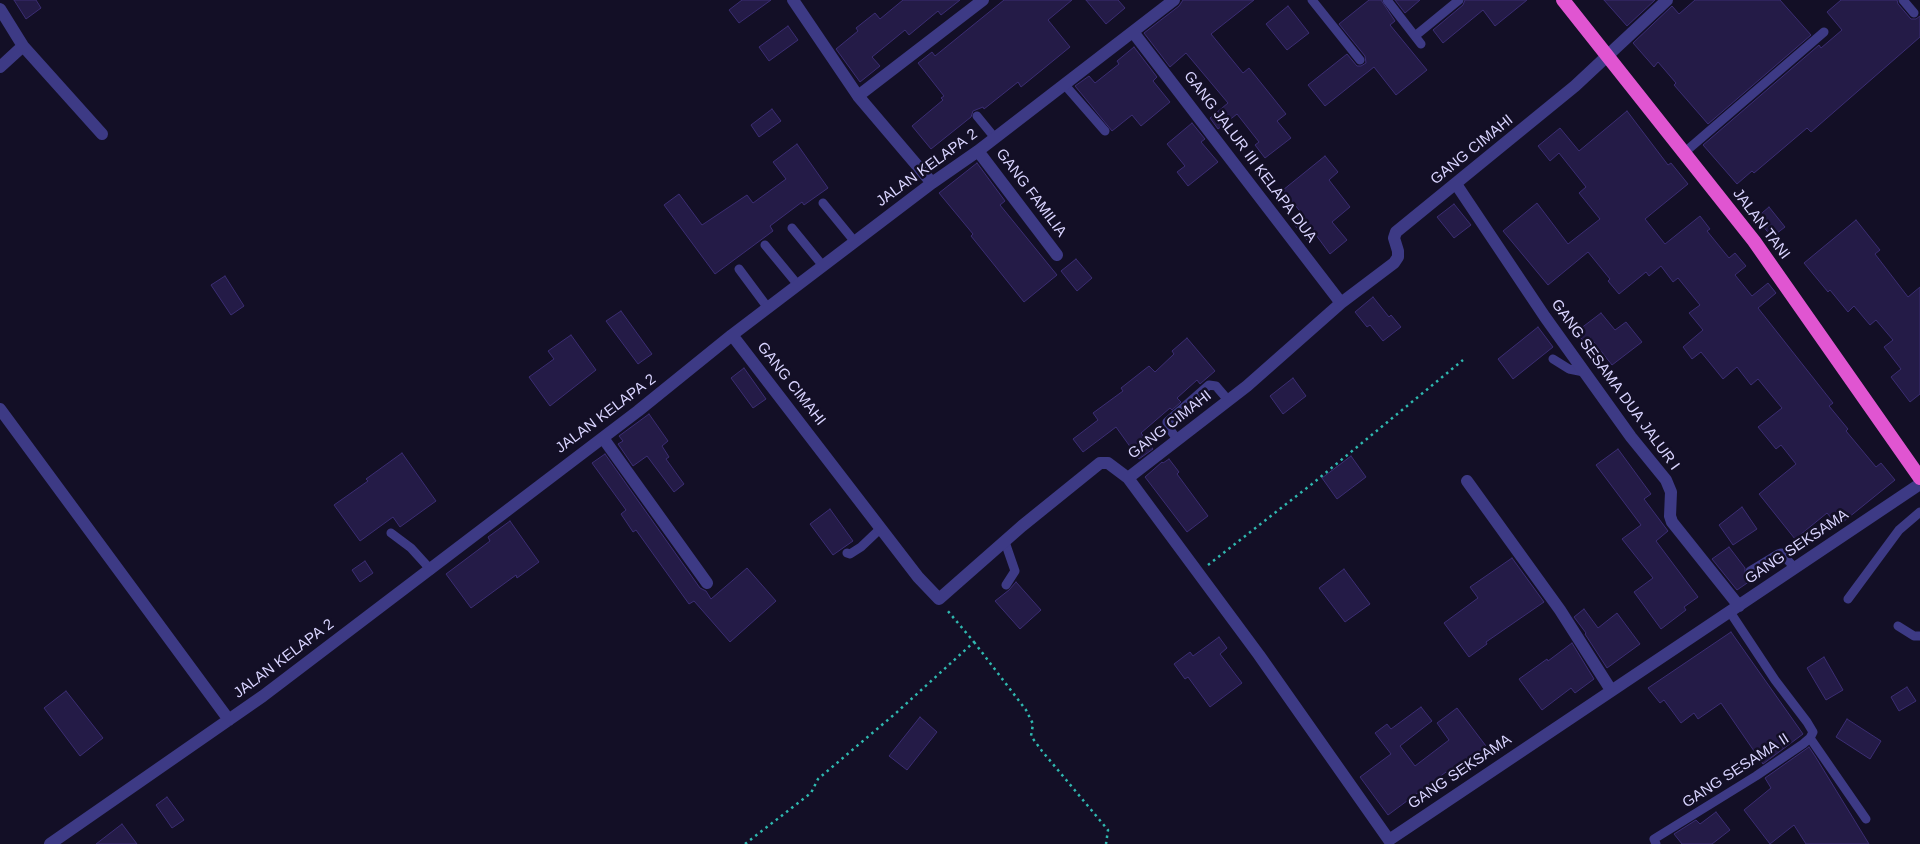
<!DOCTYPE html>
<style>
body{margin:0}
canvas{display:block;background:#130f26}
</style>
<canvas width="1920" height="844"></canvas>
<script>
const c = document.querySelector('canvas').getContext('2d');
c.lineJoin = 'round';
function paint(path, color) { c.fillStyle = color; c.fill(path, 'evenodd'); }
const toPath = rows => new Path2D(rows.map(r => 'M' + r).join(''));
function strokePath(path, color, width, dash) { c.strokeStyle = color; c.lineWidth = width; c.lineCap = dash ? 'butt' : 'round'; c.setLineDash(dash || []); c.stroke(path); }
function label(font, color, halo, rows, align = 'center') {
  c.font = font + ' Arial,sans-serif'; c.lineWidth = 5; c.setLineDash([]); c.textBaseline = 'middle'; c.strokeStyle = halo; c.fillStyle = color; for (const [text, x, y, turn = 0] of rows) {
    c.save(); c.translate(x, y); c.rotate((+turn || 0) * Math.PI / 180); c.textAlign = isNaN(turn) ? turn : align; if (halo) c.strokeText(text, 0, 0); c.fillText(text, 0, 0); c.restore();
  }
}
const building = toPath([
 [14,0,36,0,41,8,26,19,14,0],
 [742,0,771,0,739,23,729,10,742,0],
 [903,0,960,0,941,15,938,11,909,35,905,30,872,57,880,66,860,82,836,49,858,31,856,28,875,13,880,19,903,0],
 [1004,0,1072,0,1048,20,1070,47,1021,87,1018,82,984,109,983,107,973,111,971,117,931,149,912,126,943,100,941,98,944,96,918,63,932,52,935,56,1004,0],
 [1086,0,1118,0,1125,8,1106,24,1086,0],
 [1183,0,1254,0,1211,34,1243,73,1249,68,1286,114,1277,121,1291,138,1265,158,1255,145,1259,142,1237,114,1218,129,1210,118,1228,103,1186,53,1170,67,1144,33,1179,6,1183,0],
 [1369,0,1381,0,1395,21,1390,25,1427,70,1396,95,1374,67,1325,106,1308,85,1347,54,1357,66,1361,66,1366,63,1365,56,1339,24,1369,0],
 [1395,0,1420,0,1405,13,1395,0],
 [1465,0,1527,0,1495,26,1483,10,1443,43,1433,30,1463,5,1465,0],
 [1604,0,1655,0,1627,26,1604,0],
 [1695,0,1780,0,1811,35,1708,124,1674,85,1676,83,1658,62,1654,67,1633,43,1672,6,1679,14,1695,0],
 [1841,0,1897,0,1898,4,1911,19,1916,19,1920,16,1920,37,1811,132,1807,128,1754,173,1752,171,1737,184,1703,145,1819,45,1821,48,1842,30,1827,12,1841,0],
 [1288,6,1309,33,1287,50,1266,24,1288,6],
 [788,26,798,40,769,61,759,47,788,26],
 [1134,47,1157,77,1153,81,1170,102,1141,126,1132,115,1112,131,1075,86,1089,76,1095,83,1119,64,1117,61,1134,47],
 [772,109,781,121,759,137,751,125,772,109],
 [1627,111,1668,165,1671,163,1688,184,1645,219,1665,244,1700,216,1710,229,1707,231,1729,258,1735,253,1746,266,1735,275,1752,296,1768,283,1776,293,1758,308,1833,403,1829,406,1848,429,1846,431,1876,467,1881,463,1895,480,1838,526,1827,513,1795,539,1759,494,1796,464,1781,445,1776,449,1758,427,1782,408,1758,379,1751,385,1737,367,1723,379,1701,352,1692,359,1683,347,1703,330,1689,313,1700,305,1678,278,1673,282,1661,266,1649,276,1646,272,1619,294,1608,281,1610,279,1588,252,1548,285,1503,231,1537,203,1568,244,1600,219,1579,193,1586,187,1559,153,1550,161,1538,146,1560,128,1579,151,1627,111],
 [1192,123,1205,139,1201,142,1218,162,1188,186,1177,172,1185,166,1167,144,1192,123],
 [797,144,828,188,804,205,802,202,770,226,773,231,715,274,664,205,679,194,702,225,747,195,753,203,786,179,773,162,797,144],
 [1325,156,1338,172,1329,180,1350,207,1332,222,1347,240,1330,254,1316,235,1308,241,1293,223,1303,215,1283,190,1325,156],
 [977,163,1005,201,1000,205,1057,275,1024,302,971,236,973,234,939,193,977,163],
 [1454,204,1471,225,1454,238,1437,217,1454,204],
 [1769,207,1785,227,1772,237,1756,218,1769,207],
 [1856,220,1880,250,1875,254,1908,297,1920,287,1920,394,1910,402,1891,377,1901,369,1884,347,1893,340,1876,320,1870,325,1854,306,1848,312,1830,290,1828,292,1804,263,1856,220],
 [1076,259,1092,278,1077,291,1061,271,1076,259],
 [225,276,244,306,231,315,211,285,225,276],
 [1373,297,1389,317,1391,315,1401,327,1383,341,1370,325,1367,327,1355,312,1373,297],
 [621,311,652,354,638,364,606,321,621,311],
 [1601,313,1615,330,1626,322,1642,342,1612,365,1590,337,1584,342,1576,332,1601,313],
 [1538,327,1553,347,1513,379,1498,359,1538,327],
 [571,335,596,370,550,406,529,377,554,359,548,351,571,335],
 [1187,338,1215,371,1200,384,1197,380,1177,398,1181,402,1172,410,1170,408,1141,433,1153,449,1139,459,1116,427,1083,452,1073,439,1098,420,1093,413,1123,391,1121,388,1149,366,1155,372,1174,354,1172,351,1187,338],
 [744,368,766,399,753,408,731,378,744,368],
 [1293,378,1306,396,1283,414,1270,396,1293,378],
 [649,414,668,441,662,446,669,457,666,459,684,484,674,492,647,456,633,466,618,444,623,441,619,436,649,414],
 [1618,449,1651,494,1644,499,1668,531,1656,541,1698,597,1684,607,1686,610,1661,629,1634,592,1653,578,1622,539,1641,525,1596,465,1618,449],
 [402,453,436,501,400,527,393,517,360,541,334,505,368,481,366,479,402,453],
 [605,454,700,588,706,591,711,599,747,568,776,601,730,642,694,601,689,604,636,530,633,532,621,514,626,510,592,463,605,454],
 [1351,456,1366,477,1337,499,1322,478,1351,456],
 [1169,459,1179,472,1177,474,1208,516,1187,532,1145,477,1162,462,1163,463,1169,459],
 [1742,507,1757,529,1733,545,1719,525,1742,507],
 [830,509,853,541,833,555,810,524,830,509],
 [510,521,539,562,517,578,516,575,471,608,446,574,490,541,488,537,510,521],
 [1729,547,1745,568,1745,575,1753,579,1737,590,1712,559,1729,547],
 [1512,558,1544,602,1486,642,1487,644,1469,657,1444,623,1478,598,1470,587,1512,558],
 [365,561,373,573,360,582,352,570,365,561],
 [1344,569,1370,604,1345,622,1319,588,1344,569],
 [1016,582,1041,610,1020,629,995,601,1009,590,1016,582],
 [1584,609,1598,628,1617,613,1640,644,1607,668,1585,634,1586,633,1574,617,1584,609],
 [1731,632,1803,734,1763,764,1721,703,1698,719,1694,713,1681,723,1664,700,1660,703,1648,688,1731,632],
 [1219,637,1227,648,1220,654,1242,683,1210,707,1188,677,1185,679,1174,664,1190,652,1193,656,1219,637],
 [1572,643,1594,679,1575,693,1571,688,1542,710,1519,679,1547,659,1548,661,1572,643],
 [1824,657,1843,690,1826,700,1807,668,1824,657],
 [1907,687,1916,701,1899,711,1891,697,1907,687],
 [66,691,103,738,80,756,44,708,66,691],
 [1421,707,1432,721,1400,746,1415,766,1449,740,1437,723,1457,708,1486,746,1460,766,1464,770,1451,779,1446,772,1388,815,1360,777,1391,754,1375,733,1387,724,1391,729,1421,707],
 [920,717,937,732,907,770,889,756,920,717],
 [1847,719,1881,741,1870,759,1836,737,1847,719],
 [1809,747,1815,756,1869,844,1806,844,1794,825,1770,844,1744,810,1771,788,1765,778,1809,747],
 [167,797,184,820,172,828,156,805,167,797],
 [1716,812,1730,830,1712,844,1682,844,1674,834,1696,820,1700,824,1716,812],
 [122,824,137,844,96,844,122,824]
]);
paint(building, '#241b47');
strokePath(building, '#3b2d73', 1);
strokePath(toPath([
 [1208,565,1312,484,1463,360],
 [974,642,1026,710,1033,724,1031,736,1042,751,1108,830,1106,844],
 [745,844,811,793,818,779,896,713,974,642,947,610]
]), '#2fb8b0', 2.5, [2.5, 4]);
strokePath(toPath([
 [1312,0,1360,60],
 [1387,0,1421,44],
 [1903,0,1914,13],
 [1415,36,1459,0],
 [1064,84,1105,131],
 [977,116,995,138],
 [1685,152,1824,32],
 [823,203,855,242],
 [792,228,823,266],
 [765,245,798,285],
 [739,269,768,308],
 [1553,359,1569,369,1584,372],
 [1177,439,1168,427,1167,422,1209,385,1216,386,1228,400],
 [391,533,411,548,431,570],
 [1005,542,1015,571,1006,585],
 [847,553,850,554,861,547,881,528],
 [1750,571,1778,554,1781,553,1795,568],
 [1848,599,1899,530,1920,512],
 [1898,626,1914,636,1920,636],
 [1810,738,1866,819],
 [1656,844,1654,839,1756,776,1803,744,1810,738,1813,732,1807,722,1775,680,1730,612]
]), '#3d3a85', 9);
strokePath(toPath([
 [793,0,858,96,932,183],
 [0,9,23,46,102,134],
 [1133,32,1341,303],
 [0,67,23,46],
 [858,96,983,0],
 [978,151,1057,255],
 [1456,184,1545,317,1631,437,1666,480,1671,492,1670,516,1672,522,1739,606],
 [732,335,918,577,939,599,1022,526,1100,463,1108,463,1128,478,1247,386,1341,303,1394,263,1398,257,1398,251,1394,238,1396,232,1575,86,1667,0],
 [0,409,229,720],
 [603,438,707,583],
 [1128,478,1259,655,1389,840,1920,484],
 [1467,481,1560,610,1611,690],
 [50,844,263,696,638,411,732,335,932,183,978,151,1174,0]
]), '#3d3a85', 12);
strokePath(toPath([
 [1563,0,1754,241,1920,478]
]), '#e055d1', 14);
label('15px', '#d9d4ff', '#130f26', [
 ["GANG CIMAHI",1472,150,-39],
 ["GANG JALUR III KELAPA DUA",1250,157,53],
 ["JALAN KELAPA 2",927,168,-36],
 ["GANG FAMILIA",1031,193,53],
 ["JALAN TANI",1761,224,53],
 ["GANG CIMAHI",791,384,52],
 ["GANG SESAMA DUA JALUR I",1615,385,54],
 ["JALAN KELAPA 2",606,414,-37],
 ["GANG CIMAHI",1170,425,-38],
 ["GANG SEKSAMA",1797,547,-34],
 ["JALAN KELAPA 2",284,659,-37],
 ["GANG SESAMA II",1736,771,-33],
 ["GANG SEKSAMA",1460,772,-34]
]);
</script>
